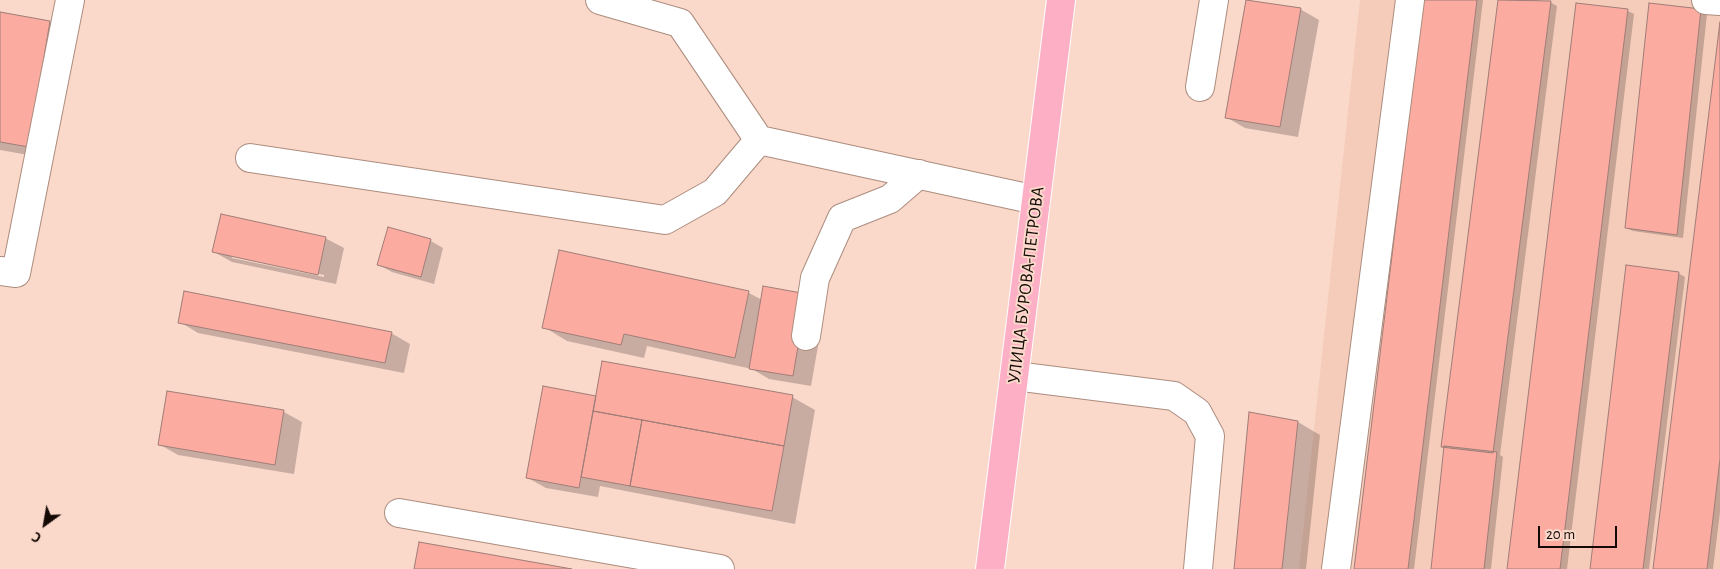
<!DOCTYPE html>
<meta charset="utf-8">
<style>
body{margin:0}
#map{position:relative;width:1720px;height:569px;overflow:hidden;background:#fad8ca;font-family:"Alegreya Sans",sans-serif}
canvas{display:block}
.north{position:absolute;left:20px;top:499px;width:50px;height:50px;-webkit-text-stroke:4px #fad8ca;paint-order:stroke;rotate:212deg;font-size:14px;font-weight:700;line-height:20px;text-align:center;color:#140905}
.north::after{content:'';display:block;margin:auto;width:18px;height:22px;background:#140905;clip-path:polygon(50% 0,100% 100%,50% 72%,0 100%)}
.scale{position:absolute;left:1538px;top:526px;width:79px;height:22px;box-sizing:border-box;border:2px solid #140905;border-top:0;padding-left:6px;font-size:15px;line-height:18px;white-space:nowrap;color:#140905;-webkit-text-stroke:4px #fad8ca;paint-order:stroke}
</style>
<div id="map">
<canvas width="1720" height="569"></canvas>
<div class="north">С</div>
<div class="scale">20 m</div>
</div>
<script>
const c = document.querySelector('canvas').getContext('2d');
c.lineJoin = 'round';
function paint(path, color) { c.fillStyle = color; c.fill(path, 'evenodd'); }
const toPath = rows => new Path2D(rows.map(r => 'M' + r).join(''));
function strokePath(path, color, width, dash) { c.strokeStyle = color; c.lineWidth = width; c.lineCap = dash ? 'butt' : 'round'; c.setLineDash(dash || []); c.stroke(path); }
function label(font, color, halo, rows, align = 'center') {
  c.font = font + ' "Alegreya Sans",sans-serif'; c.lineWidth = 4; c.setLineDash([]); c.textBaseline = 'middle'; c.strokeStyle = halo; c.fillStyle = color; for (const [text, x, y, turn = 0] of rows) {
    c.save(); c.translate(x, y); c.rotate((+turn || 0) * Math.PI / 180); c.textAlign = isNaN(turn) ? turn : align; if (halo) c.strokeText(text, 0, 0); c.fillText(text, 0, 0); c.restore();
  }
}
paint(toPath([
 [1360,0,1720,0,1720,569,1299,569]
]), '#f5ccba');
paint(toPath([
 [1247,0,1300,9,1319,20,1298,137,1245,128,1226,117],
 [1425,0,1483,0,1414,569,1356,569],
 [1499,0,1534,0,1550,2,1557,6,1500,455,1503,457,1491,569,1432,569,1446,448,1442,446],
 [1577,4,1628,11,1634,14,1567,569,1508,569],
 [1701,10,1707,14,1683,238,1633,231,1626,228],
 [0,14,50,22,73,35,51,159,0,150],
 [1720,32,1720,512,1713,569,1655,569],
 [325,238,344,248,336,284,232,262,214,252],
 [232,255,324,275,324,277,232,258],
 [431,241,443,248,434,284,392,272,379,265],
 [560,252,749,293,762,300,806,295,825,306,811,386,769,379,752,369,647,346,644,358,567,341,544,327],
 [1678,273,1685,277,1649,569,1591,569],
 [180,322,391,333,410,344,404,373,198,333],
 [595,397,792,397,815,410,795,524,600,486,598,497,546,488,528,478],
 [284,412,302,422,294,474,178,455,159,444],
 [1298,422,1320,435,1306,569,1236,569]
]), '#0003');
const building = toPath([
 [1246,0,1301,8,1280,127,1225,118,1246,0],
 [1423,0,1477,0,1408,569,1354,569,1423,0],
 [1498,0,1551,1,1493,453,1441,447,1498,0],
 [1576,3,1628,9,1560,569,1507,569,1576,3],
 [1649,3,1701,9,1677,235,1625,228,1649,3],
 [0,12,50,21,29,147,0,142,0,12],
 [1720,22,1720,459,1707,569,1653,569,1720,22],
 [221,214,326,237,318,275,212,252,221,214],
 [388,227,431,239,421,277,377,265,388,227],
 [559,250,749,291,735,358,624,334,621,345,542,328,559,250],
 [1626,265,1679,272,1643,569,1590,569,1626,265],
 [763,286,807,294,793,376,749,369,763,286],
 [184,291,392,332,385,363,178,323,184,291],
 [602,361,793,395,784,446,593,411,602,361],
 [543,386,596,396,579,488,526,478,543,386],
 [167,391,284,410,275,465,158,445,167,391],
 [593,411,642,420,630,486,581,477,593,411],
 [1249,412,1298,421,1282,569,1234,569,1249,412],
 [642,420,784,446,772,511,630,486,642,420],
 [1444,446,1497,452,1484,569,1431,569,1444,446],
 [419,542,572,569,414,569,419,542]
]);
paint(building, '#fcaba0');
strokePath(building, '#9f7d78', 1);
const minor = toPath([
 [600,0,680,23,759,140,1036,200],
 [1706,0,1720,1],
 [1200,87,1214,0],
 [250,158,665,220,715,192,759,140],
 [0,271,16,273,70,0],
 [806,336,815,278,842,218,890,199,919,174],
 [1015,376,1174,396,1197,412,1210,436,1198,569],
 [399,513,720,569],
 [1336,569,1410,0]
]);
const major = toPath([
 [990,569,1061,0]
]);
strokePath(minor, '#ac8d7f', 30);
strokePath(major, '#fff', 30);
strokePath(minor, '#fff', 28);
strokePath(major, '#fdafc5', 28);
label('18px', '#140905', '#fad8ca', [
 ["УЛИЦА БУРОВА-ПЕТРОВА",1026,285,-83]
]);
</script>
